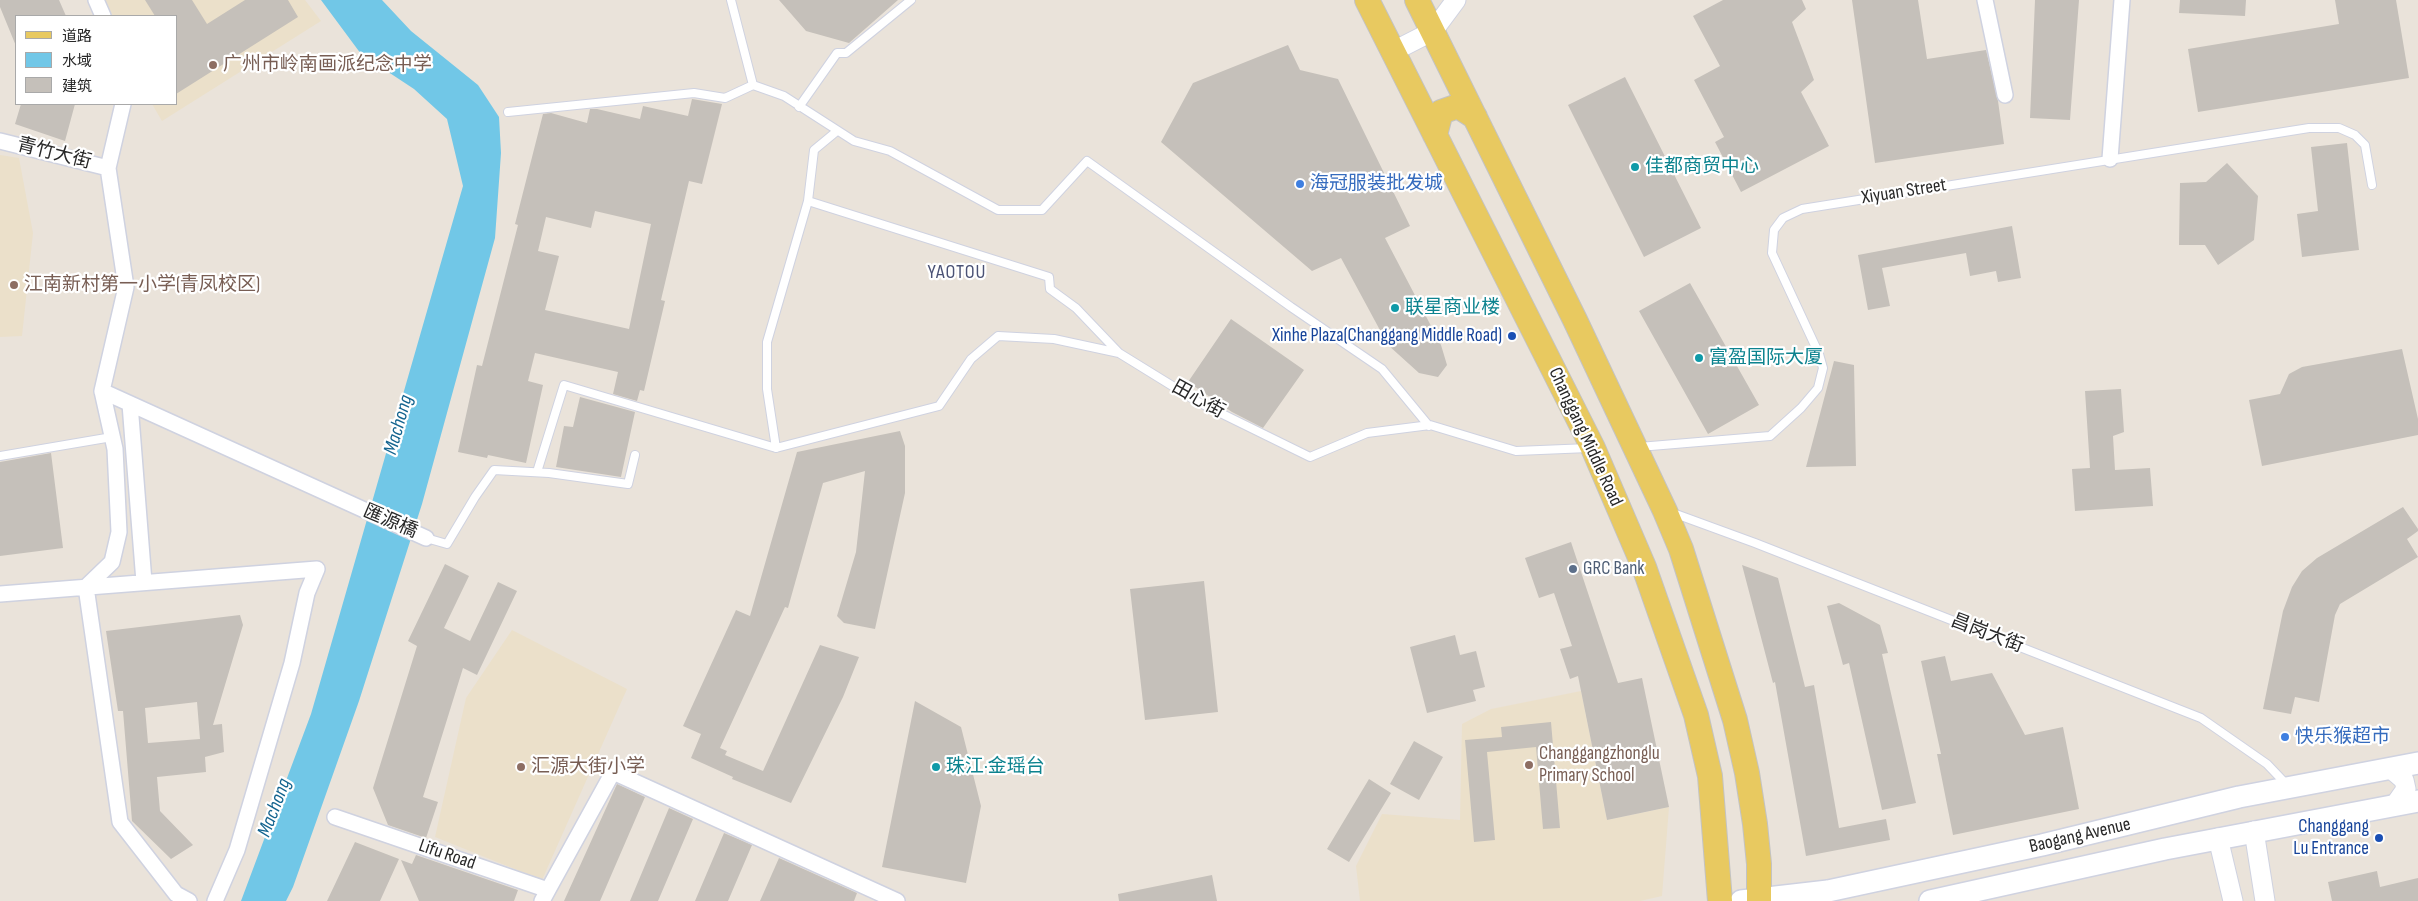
<!DOCTYPE html>
<meta charset="utf-8">
<style>
body{margin:0}
#map{position:relative;width:2418px;height:901px;overflow:hidden;background:#eae3da;font-family:"Sofia Sans Condensed","Noto Sans SC",sans-serif}
canvas{display:block}
.legend{position:absolute;left:15px;top:15px;width:162px;height:90px;box-sizing:border-box;background:#fff;border:1px solid #a9a9a9;margin:0;padding:6px 9px;list-style:none;font-size:15px;color:#282828}
.legend li{display:flex;align-items:center;gap:10px;height:25px}
.legend b{width:25px;border:1px solid #a9a9a9}
</style>
<div id="map">
<canvas width="2418" height="901"></canvas>
<ul class="legend">
<li><b style="height:6px;background:#e8c960"></b>道路</li>
<li><b style="height:14px;background:#71c7e7"></b>水域</li>
<li><b style="height:14px;background:#c5c0ba"></b>建筑</li>
</ul>
</div>
<script>
const c = document.querySelector('canvas').getContext('2d');
c.lineJoin = 'round';
function paint(path, color) { c.fillStyle = color; c.fill(path, 'evenodd'); }
const toPath = rows => new Path2D(rows.map(r => 'M' + r).join(''));
function strokePath(path, color, width, dash) { c.strokeStyle = color; c.lineWidth = width; c.lineCap = dash ? 'butt' : 'round'; c.setLineDash(dash || []); c.stroke(path); }
function label(font, color, halo, rows, align = 'center') {
  c.font = font + ' "Sofia Sans Condensed","Noto Sans SC",sans-serif'; c.lineWidth = 4.5; c.setLineDash([]); c.textBaseline = 'middle'; c.strokeStyle = halo; c.fillStyle = color; for (const [text, x, y, turn = 0] of rows) {
    c.save(); c.translate(x, y); c.rotate((+turn || 0) * Math.PI / 180); c.textAlign = isNaN(turn) ? turn : align; if (halo) c.strokeText(text, 0, 0); c.fillText(text, 0, 0); c.restore();
  }
}
paint(toPath([
 [105,0,305,0,321,21,162,121,152,104,176,104,176,16,112,16],
 [0,155,19,158,33,233,22,336,0,337],
 [512,630,627,689,542,880,435,837,466,698],
 [1581,691,1607,820,1669,807,1662,896,1640,901,1360,901,1356,866,1382,814,1460,820,1462,724,1491,709]
]), '#ebe0ca');
paint(toPath([
 [321,0,382,0,411,31,478,85,499,117,501,153,495,238,422,504,359,701,293,887,286,901,241,901,311,714,463,186,447,119,414,89,361,54]
]), '#71c7e7');
paint(toPath([
 [0,0,59,0,66,16,16,16,16,46,0,7],
 [145,0,192,0,207,24,245,0,288,0,298,17,176,94,176,16,155,16],
 [779,0,898,0,849,43,806,31],
 [1723,0,1802,0,1806,9,1792,22,1814,80,1801,92,1829,146,1741,192,1715,142,1724,137,1694,80,1720,66,1693,16],
 [1852,0,1918,0,1927,59,1986,50,1998,101,2004,144,1875,163],
 [2035,0,2079,0,2070,120,2030,118],
 [2180,0,2246,0,2245,16,2179,13],
 [2335,0,2396,0,2409,78,2198,112,2188,49,2339,24],
 [1288,45,1300,70,1338,79,1410,226,1385,238,1441,345,1447,365,1438,377,1419,373,1388,345,1341,258,1312,271,1161,142,1193,83],
 [1625,77,1701,228,1644,257,1568,105],
 [692,99,722,104,702,184,689,181,661,300,665,301,644,391,640,390,637,401,613,394,618,372,535,353,528,381,543,385,526,463,488,455,487,458,458,452,477,365,482,366,518,225,515,224,543,114,551,113,587,123,590,109,597,109,640,119,643,106,688,116],
 [595,211,651,224,629,329,545,310,559,256,538,251,546,217,591,228],
 [21,104,75,104,65,141,15,124],
 [2347,143,2359,250,2302,257,2297,214,2318,211,2311,147],
 [2227,163,2258,196,2254,240,2218,265,2205,245,2179,245,2180,183,2206,182],
 [2012,226,2021,278,1998,282,1996,271,1970,276,1966,253,1882,268,1890,306,1868,310,1858,255],
 [1690,283,1759,405,1708,434,1639,311],
 [1231,319,1304,370,1263,428,1232,412,1188,382],
 [2402,349,2418,419,2418,435,2262,466,2249,400,2280,394,2289,374,2302,367],
 [1834,361,1854,365,1856,466,1806,467],
 [2121,389,2124,432,2113,436,2115,470,2150,468,2153,506,2075,511,2072,469,2090,468,2085,391],
 [580,397,635,412,621,477,556,467,564,426,573,427],
 [900,431,905,446,905,493,875,629,844,623,837,616,856,552,865,471,823,483,788,608,785,607,720,748,727,751,725,755,763,771,820,645,859,657,843,697,791,803,732,779,733,777,691,758,701,734,683,726,736,610,750,616,797,452],
 [51,453,63,548,0,556,0,462],
 [2403,507,2418,529,2418,531,2407,539,2418,557,2340,604,2335,615,2319,702,2295,697,2291,714,2263,709,2283,611,2292,587,2302,571,2317,558],
 [1571,542,1618,683,1642,678,1669,807,1607,820,1578,676,1570,679,1560,649,1572,646,1554,593,1539,598,1525,558],
 [445,564,469,576,444,628,470,641,498,582,517,591,477,675,463,668,423,797,438,802,426,838,388,825,373,788,417,646,408,641],
 [1742,565,1778,578,1805,687,1814,685,1839,828,1886,819,1890,840,1806,856,1775,682,1773,683],
 [1204,581,1218,712,1145,720,1130,589],
 [1839,603,1880,625,1888,653,1882,654,1916,803,1882,810,1849,663,1843,665,1827,606],
 [240,615,243,625,213,725,222,724,224,752,205,757,206,772,157,777,160,811,193,845,171,859,132,821,123,711,118,711,106,631],
 [197,702,200,739,148,743,145,708],
 [1455,635,1460,655,1476,651,1485,687,1473,690,1476,701,1427,713,1410,647],
 [1945,656,1951,681,1992,673,2025,735,2063,727,2079,809,1953,835,1937,754,1941,754,1921,661],
 [915,701,961,727,981,806,966,883,882,867],
 [1551,722,1560,828,1543,829,1536,747,1487,752,1495,840,1474,842,1465,740,1502,737,1501,727],
 [1414,741,1443,757,1419,800,1390,784],
 [1369,779,1391,793,1349,862,1327,849],
 [617,784,645,797,600,901,564,901],
 [669,808,693,819,658,901,630,901],
 [724,833,752,845,728,901,695,901],
 [355,842,399,859,380,901,327,901],
 [416,855,518,890,514,901,419,901,401,860,412,864],
 [779,858,857,893,854,901,760,901],
 [2377,871,2380,887,2418,878,2418,901,2332,901,2328,882],
 [1212,875,1217,901,1119,901,1118,894]
]), '#c5c0ba');
const service = toPath([
 [731,0,753,85],
 [799,107,837,53,846,53,911,0],
 [508,112,694,93,725,98,753,85,784,96,854,141,890,151,998,210,1042,210,1087,161,1291,307,1382,369,1429,426],
 [808,201,1049,277,1050,289,1076,308,1119,353],
 [1639,447,1770,436,1801,408,1818,388,1823,368,1819,354,1772,253,1774,230,1783,218,1802,209,2309,128,2339,128,2355,135,2365,145,2372,185],
 [776,448,767,389,767,342,808,201,814,150,837,131],
 [0,456,112,437],
 [537,472,564,385,776,448,939,406,971,359,998,336,1054,339,1119,353,1200,403,1310,457,1367,433,1430,425,1516,451,1589,448],
 [1673,513,1755,543,2201,718,2267,764,2287,785],
 [426,538,447,544,475,497,494,470,549,473,628,484,635,455]
]);
const minor = toPath([
 [96,0,103,16],
 [1985,0,2005,95],
 [123,104,108,168,126,287,102,391,426,538],
 [0,141,108,168],
 [2110,159,2122,0],
 [130,404,144,582],
 [86,587,120,822,176,894,189,901],
 [86,587,112,562,119,532,115,449,102,391],
 [0,594,317,569,307,593,292,663,237,850,215,901],
 [335,817,548,890,542,901],
 [548,890,613,772,897,901]
]);
const tertiary = toPath([
 [1392,52,1433,31,1456,0],
 [2391,769,2404,780,2406,789,2394,806],
 [2254,831,2265,901],
 [2218,838,2233,901]
]);
const secondary = toPath([
 [1741,901,1828,891,2042,845,2239,797,2418,763],
 [1930,901,2165,849,2418,801]
]);
const primary = toPath([
 [1367,0,1593,448,1644,567,1696,715,1710,776,1720,901],
 [1417,0,1575,320,1665,511,1681,549,1735,720,1747,773,1755,824,1759,864,1759,901],
 [1435,135,1441,112,1458,106,1475,117]
]);
strokePath(service, '#cfd2e0', 10);
strokePath(minor, '#cfd2e0', 18);
strokePath(tertiary, '#cfd2e0', 21);
strokePath(secondary, '#cfd2e0', 24);
strokePath(primary, '#c3c3c3', 26);
strokePath(service, '#fff', 8);
strokePath(minor, '#fff', 15);
strokePath(tertiary, '#fff', 19);
strokePath(secondary, '#fff', 21);
strokePath(primary, '#e8c960', 24);
for (const [x, y, r, color] of [
 [213,65,5,"#8d6e63"],
 [1635,167,5,"#0f9aa8"],
 [1300,184,5,"#3f7fe0"],
 [14,285,5,"#8d6e63"],
 [1395,308,5,"#0f9aa8"],
 [1512,336,5,"#1a4fb4"],
 [1699,358,5,"#0f9aa8"],
 [1573,569,5,"#5c6f8a"],
 [2285,737,5,"#3f7fe0"],
 [1529,765,5,"#8d6e63"],
 [521,767,5,"#8d6e63"],
 [936,767,5,"#0f9aa8"],
 [2379,838,5,"#1a4fb4"]
]) { const dot = new Path2D(); dot.arc(x, y, r, 0, 2 * Math.PI); c.fillStyle = color; c.fill(dot); strokePath(dot, '#fff', 2); }
label('19px', '#785e54', '#fff', [
 ["广州市岭南画派纪念中学",223,65],
 ["江南新村第一小学(青凤校区)",24,285],
 ["Changgangzhonglu",1539,754],
 ["Primary School",1539,776],
 ["汇源大街小学",531,767]
], 'left');
label('19px', '#282828', '#fff', [
 ["青竹大街",54,154,14],
 ["Xiyuan Street",1904,192,-9],
 ["田心街",1198,400,29],
 ["Changgang Middle Road",1585,437,65],
 ["匯源橋",390,522,23],
 ["昌岗大街",1987,634,21],
 ["Baogang Avenue",2080,836,-13],
 ["Lifu Road",447,855,19]
]);
label('19px', '#0d838f', '#fff', [
 ["佳都商贸中心",1645,167],
 ["联星商业楼",1405,308],
 ["富盈国际大厦",1709,358],
 ["珠江·金瑶台",946,767]
], 'left');
label('19px', '#366cbe', '#fff', [
 ["海冠服装批发城",1310,184],
 ["快乐猴超市",2295,737]
], 'left');
label('19px', '#164399', '#fff', [
 ["Xinhe Plaza(Changgang Middle Road)",1502,336],
 ["Changgang",2369,827],
 ["Lu Entrance",2369,849]
], 'right');
label('19px', '#4e5e75', '#fff', [
 ["GRC Bank",1583,569]
], 'left');
c.letterSpacing = '1px';
label('20px', '#4b5275', '#fff', [
 ["YAOTOU",957,273]
]);
c.letterSpacing = '0px';
label('italic 20px', '#14648f', '#fff', [
 ["Machong",399,425,-74],
 ["Machong",275,808,-69]
]);
</script>
